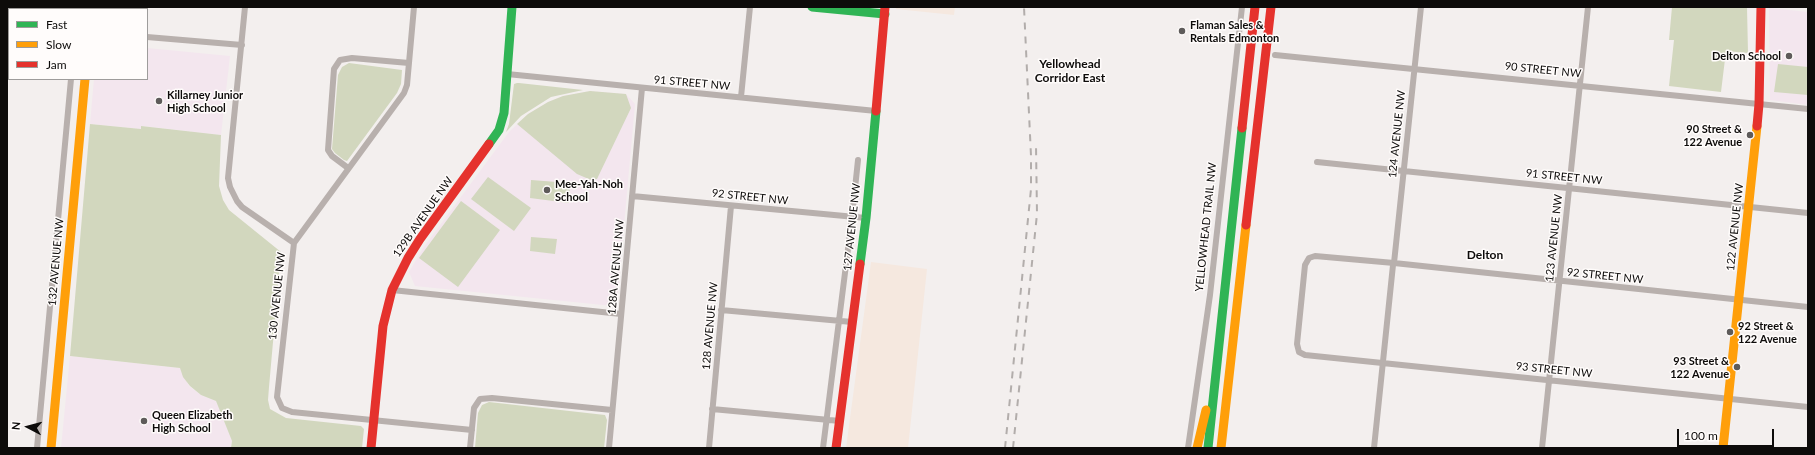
<!DOCTYPE html>
<style>
body{margin:0}
#map{position:relative;width:1815px;height:455px;overflow:hidden;background:#f3efee;font-family:Lato,sans-serif}
canvas{display:block}
.frame{position:absolute;inset:0;border:8px solid #0d0b0a;pointer-events:none}
.legend{position:absolute;left:8px;top:8px;width:140px;height:72px;box-sizing:border-box;background:#fffcfb;border:1px solid #9e9c9b;margin:0;padding:5px 7px;list-style:none;font-size:12px;color:#0d0b0a}
.legend li{display:flex;align-items:center;gap:8px;height:20px}
.legend b{width:20px;border:1px solid #9e9c9b}
.north{position:absolute;left:8px;top:407px;width:40px;height:40px;-webkit-text-stroke:3px #fffcfb;paint-order:stroke;rotate:276deg;font-size:11px;font-weight:700;line-height:16px;text-align:center;color:#0d0b0a}
.north::after{content:'';display:block;margin:auto;width:14px;height:18px;background:#0d0b0a;clip-path:polygon(50% 0,100% 100%,50% 72%,0 100%)}
.scale{position:absolute;left:1677px;top:429px;width:97px;height:18px;box-sizing:border-box;border:2px solid #0d0b0a;border-top:0;padding-left:5px;font-size:12px;line-height:14px;white-space:nowrap;color:#0d0b0a;-webkit-text-stroke:3px #fffcfb;paint-order:stroke}
</style>
<div id="map">
<canvas width="1815" height="455"></canvas>
<div class="frame"></div>
<ul class="legend">
<li><b style="height:5px;background:#30b455"></b>Fast</li>
<li><b style="height:5px;background:#ff9f0a"></b>Slow</li>
<li><b style="height:5px;background:#e5322d"></b>Jam</li>
</ul>
<div class="north">N</div>
<div class="scale">100 m</div>
</div>
<script>
const c = document.querySelector('canvas').getContext('2d');
c.lineJoin = 'round';
function paint(path, color) { c.fillStyle = color; c.fill(path, 'evenodd'); }
const toPath = rows => new Path2D(rows.map(r => 'M' + r).join(''));
function strokePath(path, color, width, dash) { c.strokeStyle = color; c.lineWidth = width; c.lineCap = dash ? 'butt' : 'round'; c.setLineDash(dash || []); c.stroke(path); }
function label(font, color, halo, rows, align = 'center') {
  c.font = font + ' Lato,sans-serif'; c.lineWidth = 3; c.setLineDash([]); c.textBaseline = 'middle'; c.strokeStyle = halo; c.fillStyle = color; for (const [text, x, y, turn = 0] of rows) {
    c.save(); c.translate(x, y); c.rotate((+turn || 0) * Math.PI / 180); c.textAlign = isNaN(turn) ? turn : align; if (halo) c.strokeText(text, 0, 0); c.fillText(text, 0, 0); c.restore();
  }
}
paint(toPath([
 [896,7,955,7,954,15,896,9],
 [871,262,927,269,908,448,846,448]
]), '#f5e8df');
paint(toPath([
 [1769,8,1808,12,1808,105,1770,100],
 [147,48,230,56,221,135,142,126,141,129,90,124,94,79,147,79],
 [590,91,626,94,635,104,617,303,613,306,415,286,409,272,423,248,509,132,528,114,548,102,563,96],
 [70,356,180,368,189,386,201,395,216,401,232,441,231,448,61,448]
]), '#f3e6ee');
paint(toPath([
 [1672,7,1747,7,1748,53,1726,51,1721,92,1669,86,1674,40,1669,40],
 [349,63,402,70,401,84,397,93,347,161,344,160,335,153,332,149,338,75,342,67],
 [1778,64,1808,67,1808,95,1774,92],
 [517,83,519,83,583,90,551,97,521,116,506,132,509,124,514,84],
 [590,91,626,94,631,108,597,179,591,180,577,174,517,124,528,114,548,102,563,96],
 [90,124,141,129,141,126,221,135,219,186,223,200,229,210,281,252,269,387,268,400,270,409,286,418,361,426,364,429,362,448,231,448,232,441,216,401,201,395,190,386,183,377,180,368,70,356],
 [488,177,531,208,514,231,471,199],
 [531,180,570,183,569,203,530,198],
 [461,201,500,230,458,287,419,258],
 [531,237,557,239,555,254,530,251],
 [489,402,605,415,607,420,604,448,475,448,478,413,482,405]
]), '#d2d7be');
strokePath(toPath([
 [245,7,228,178,230,187,237,201,242,207,294,243],
 [414,7,407,85,404,93,294,243,277,397,282,408,292,412,472,430],
 [105,9,105,7],
 [147,37,242,45],
 [1275,55,1808,109],
 [7,70,9,70],
 [507,74,876,111],
 [741,97,750,7],
 [1317,162,1808,213],
 [348,168,332,156,328,150,334,69,340,60,352,58,409,63],
 [632,196,866,218],
 [1394,263,1421,7],
 [392,290,621,314],
 [1808,307,1394,263,1315,256,1309,258,1305,265,1297,344,1299,352,1305,355,1808,407],
 [721,310,852,322],
 [712,409,840,421],
 [37,448,71,79],
 [470,448,474,408,480,399,492,398,612,410],
 [609,448,642,88],
 [709,448,731,206],
 [823,448,852,217,858,160],
 [1188,448,1210,295,1242,7],
 [1374,448,1393,265],
 [1542,448,1588,7]
]), '#b8b0ad', 6);
strokePath(toPath([
 [812,7,885,14],
 [489,144,499,130,504,113,512,7],
 [860,264,866,218,876,111],
 [1208,448,1242,128]
]), '#30b455', 9);
strokePath(toPath([
 [92,7,92,9],
 [51,448,85,79],
 [1197,448,1206,410],
 [1221,448,1246,225],
 [1723,448,1757,126]
]), '#ff9f0a', 9);
strokePath(toPath([
 [876,111,885,7],
 [1757,126,1759,104,1761,7],
 [1242,128,1255,7],
 [1246,225,1271,7],
 [371,448,383,326,392,290,408,258,420,239,489,144],
 [836,448,860,264]
]), '#e5322d', 9);
strokePath(toPath([
 [1005,448,1031,189,1031,156,1024,7],
 [1013,448,1037,214,1036,145]
]), '#b2adab', 2, [7, 7]);
for (const [x, y, r, color] of [
 [1182,31,4,"#5e5b5a"],
 [1789,56,4,"#5e5b5a"],
 [159,101,4,"#5e5b5a"],
 [1750,135,4,"#5e5b5a"],
 [547,190,4,"#5e5b5a"],
 [1730,332,4,"#5e5b5a"],
 [1737,367,4,"#5e5b5a"],
 [144,421,4,"#5e5b5a"]
]) { const dot = new Path2D(); dot.arc(x, y, r, 0, 2 * Math.PI); c.fillStyle = color; c.fill(dot); strokePath(dot, '#fffcfb', 1.5); }
label('bold 11px', '#0d0b0a', '#fffcfb', [
 ["Flaman Sales &",1190,25],
 ["Rentals Edmonton",1190,38],
 ["Delton School",1781,56,"right"],
 ["Killarney Junior",167,95],
 ["High School",167,108],
 ["90 Street &",1742,129,"right"],
 ["122 Avenue",1742,142,"right"],
 ["Mee-Yah-Noh",555,184],
 ["School",555,197],
 ["92 Street &",1738,326],
 ["122 Avenue",1738,339],
 ["93 Street &",1729,361,"right"],
 ["122 Avenue",1729,374,"right"],
 ["Queen Elizabeth",152,415],
 ["High School",152,428]
], 'left');
label('11px', '#0d0b0a', '#fffcfb', [
 ["90 STREET NW",1543,70,6],
 ["91 STREET NW",692,83,5],
 ["124 AVENUE NW",1397,134,-84],
 ["91 STREET NW",1564,177,6],
 ["92 STREET NW",750,197,6],
 ["129B AVENUE NW",423,217,-55],
 ["127 AVENUE NW",852,227,-84],
 ["YELLOWHEAD TRAIL NW",1206,227,-84],
 ["122 AVENUE NW",1735,227,-84],
 ["123 AVENUE NW",1554,238,-84],
 ["132 AVENUE NW",56,262,-85],
 ["128A AVENUE NW",616,267,-85],
 ["92 STREET NW",1605,276,6],
 ["130 AVENUE NW",277,296,-84],
 ["128 AVENUE NW",710,326,-85],
 ["93 STREET NW",1554,370,6]
]);
label('bold 12px', '#0d0b0a', '#fffcfb', [
 ["Yellowhead",1070,64],
 ["Corridor East",1070,78],
 ["Delton",1485,255]
]);
</script>
